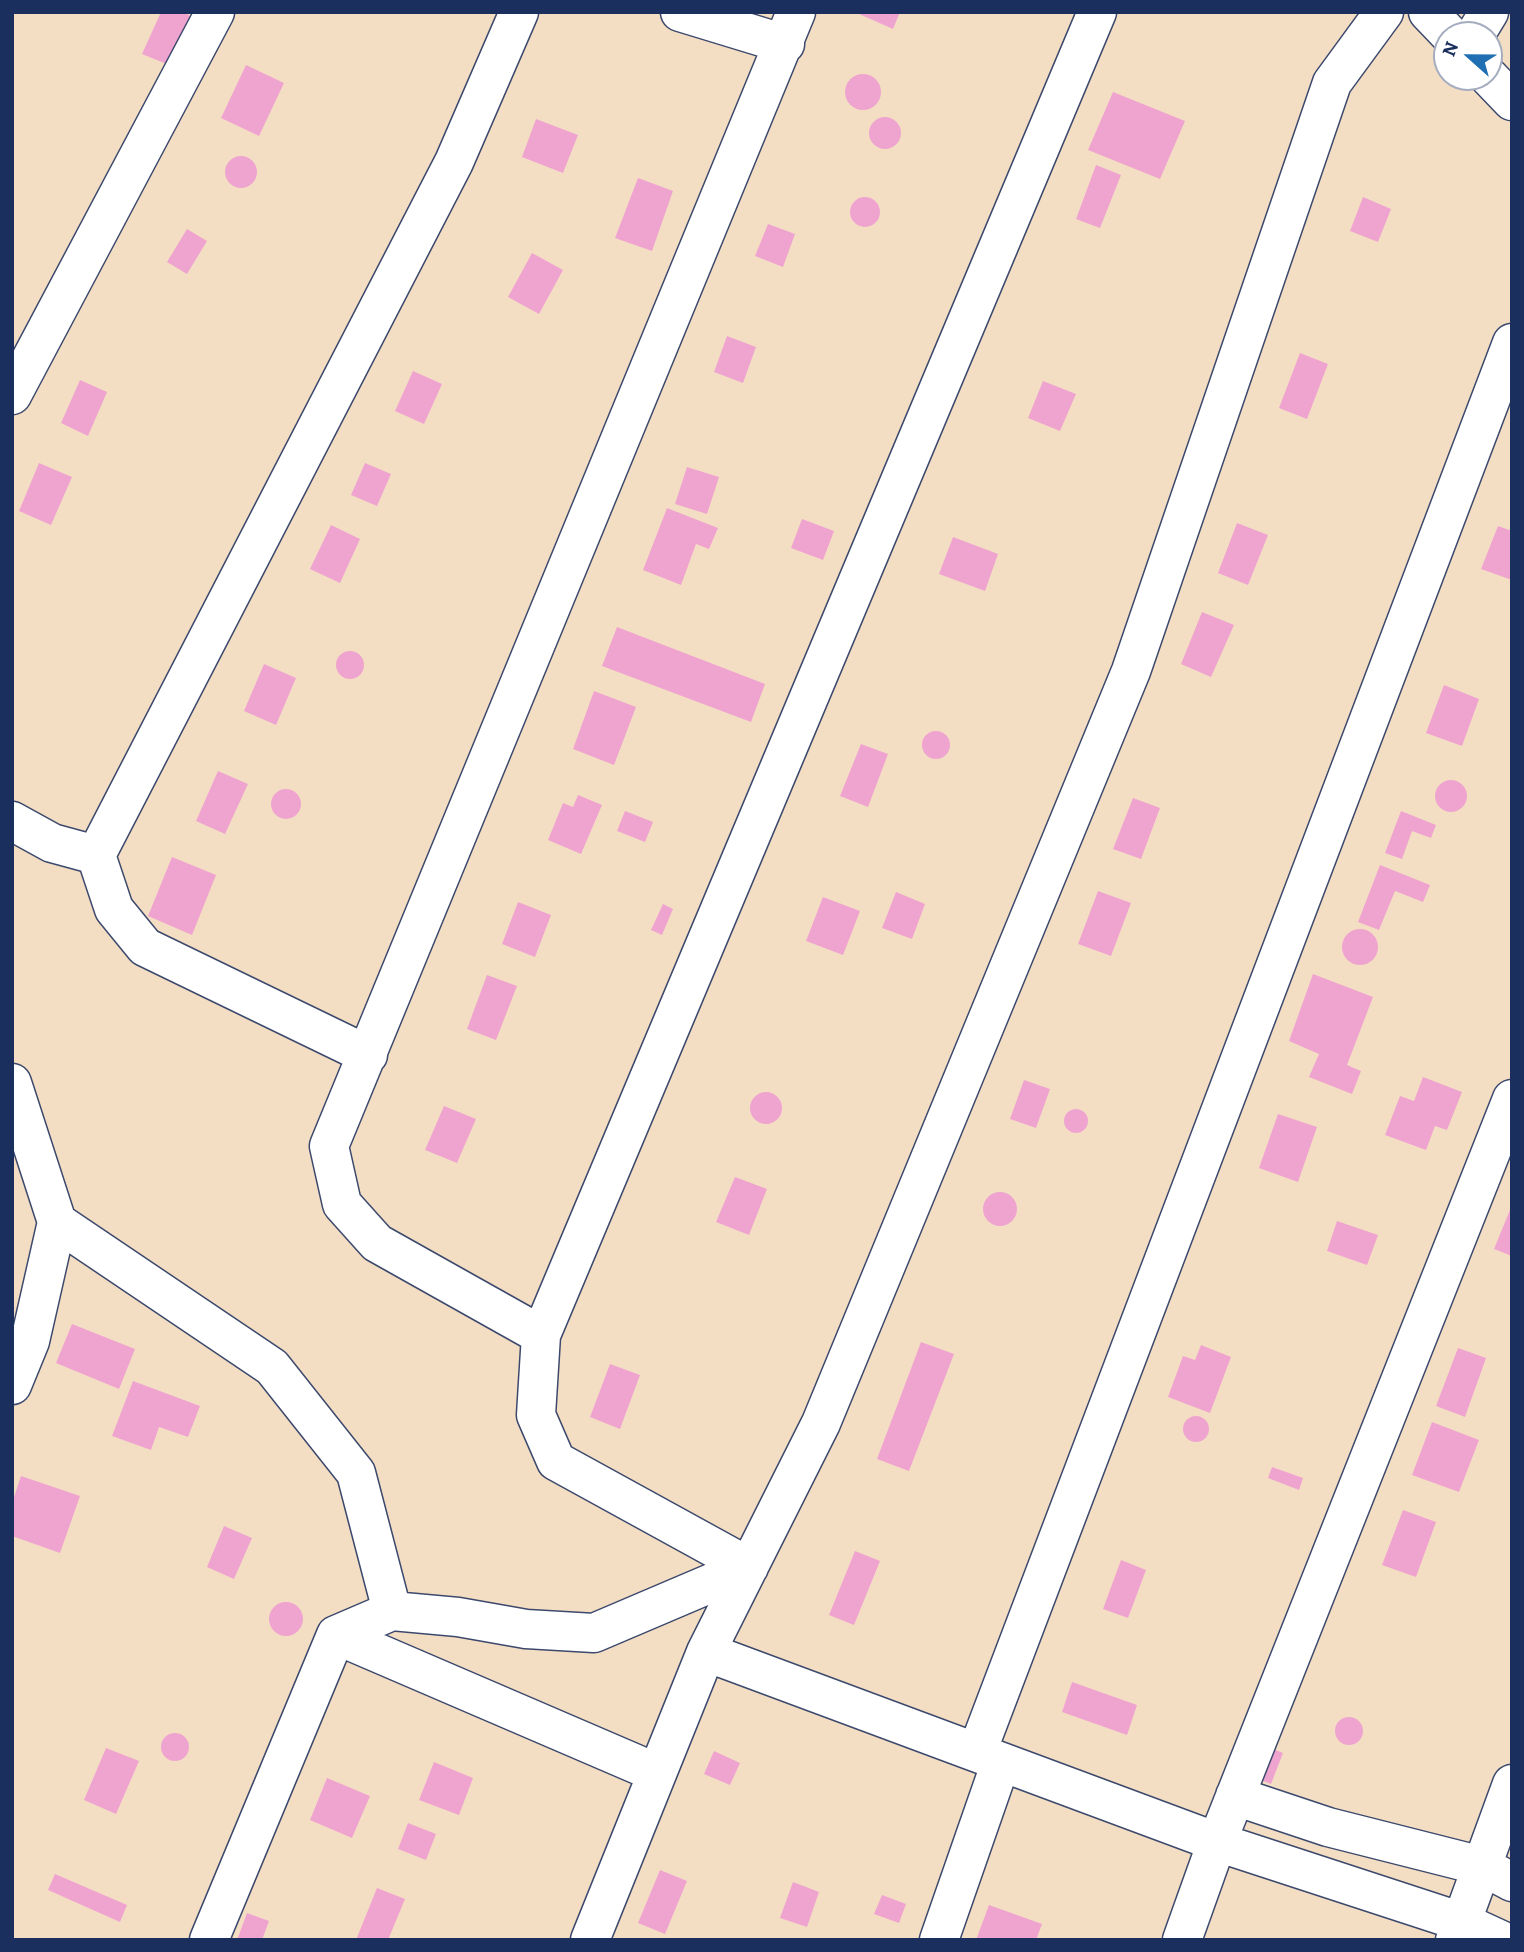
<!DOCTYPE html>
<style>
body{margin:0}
#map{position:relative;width:1524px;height:1952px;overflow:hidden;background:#f4dec3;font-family:Alegreya,serif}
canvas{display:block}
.frame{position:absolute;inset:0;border:14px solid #1b2f5e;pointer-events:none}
.north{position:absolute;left:1433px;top:21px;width:70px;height:70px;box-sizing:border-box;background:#fff;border:2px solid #a4acbf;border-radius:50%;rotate:291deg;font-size:19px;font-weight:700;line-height:28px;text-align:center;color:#1b2f5e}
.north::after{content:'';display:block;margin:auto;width:24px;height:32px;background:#1f6fb2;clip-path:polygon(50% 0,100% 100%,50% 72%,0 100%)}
</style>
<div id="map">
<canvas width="1524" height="1952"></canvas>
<div class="frame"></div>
<div class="north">N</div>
</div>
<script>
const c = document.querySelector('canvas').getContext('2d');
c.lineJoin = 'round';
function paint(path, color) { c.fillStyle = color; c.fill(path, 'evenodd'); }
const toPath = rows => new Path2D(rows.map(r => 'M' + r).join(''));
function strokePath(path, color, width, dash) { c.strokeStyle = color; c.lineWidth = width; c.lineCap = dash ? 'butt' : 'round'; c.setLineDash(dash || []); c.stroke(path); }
paint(toPath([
 [161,12,182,12,191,16,169,65,142,54],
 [860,12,900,12,893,29,859,14],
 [246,65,284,83,259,136,221,118],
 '845 92a18 18 0 1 1 36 0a18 18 0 1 1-36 0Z',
 [1113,92,1185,121,1160,179,1088,150],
 '869 133a16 16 0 1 1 32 0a16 16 0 1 1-32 0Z',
 [536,119,578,135,563,173,522,157],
 '225 172a16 16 0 1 1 32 0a16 16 0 1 1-32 0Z',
 [1096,165,1121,175,1100,228,1076,219],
 [638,178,673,191,652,251,615,238],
 '850 212a15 15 0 1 1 30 0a15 15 0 1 1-30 0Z',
 [1363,197,1391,209,1378,242,1350,231],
 [768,224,795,234,783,267,755,256],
 [187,229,207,241,187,274,167,262],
 [532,253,563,270,539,314,508,297],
 [727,336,756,347,743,383,714,372],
 [1300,353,1328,364,1307,419,1279,408],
 [413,371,442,384,424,424,395,411],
 [80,380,107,392,88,436,61,423],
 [1043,381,1076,394,1060,431,1028,418],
 [39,463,72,477,51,525,19,511],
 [365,463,391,474,377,506,351,495],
 [687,467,719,477,707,514,675,504],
 [667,508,718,528,709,549,696,544,681,585,643,570],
 [802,519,834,531,823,560,791,548],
 [1237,523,1268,535,1248,585,1218,573],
 [331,525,360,539,340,583,310,569],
 [1498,526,1512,531,1512,580,1481,569],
 [953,537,998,554,985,591,939,574],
 [1202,612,1234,625,1211,677,1181,664],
 [617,627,765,684,751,722,602,666],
 '336 665a14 14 0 1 1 28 0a14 14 0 1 1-28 0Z',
 [264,664,296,678,276,725,244,711],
 [1444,685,1479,699,1462,746,1426,733],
 [594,691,636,707,614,765,573,749],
 '922 745a14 14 0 1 1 28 0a14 14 0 1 1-28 0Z',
 [861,744,888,754,868,807,840,796],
 [218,771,248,784,225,834,196,821],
 '1435 796a16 16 0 1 1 32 0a16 16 0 1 1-32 0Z',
 '271 804a15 15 0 1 1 30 0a15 15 0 1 1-30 0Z',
 [578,795,602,805,581,854,548,840,563,803,573,807],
 [1133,798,1160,808,1141,859,1113,849],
 [625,811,653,822,645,842,617,831],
 [1401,811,1436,825,1431,838,1412,831,1402,859,1385,853],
 [172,857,216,875,192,935,148,916],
 [1380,865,1430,885,1423,902,1395,891,1379,930,1358,922],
 [1098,891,1131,903,1111,956,1078,944],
 [896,892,925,904,912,939,882,928],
 [823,897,860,911,843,955,806,941],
 [518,902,551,915,535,957,502,944],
 [663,904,673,909,662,935,651,930],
 '1342 947a18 18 0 1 1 36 0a18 18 0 1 1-36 0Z',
 [1313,974,1373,997,1347,1065,1361,1071,1352,1094,1309,1077,1319,1054,1289,1041],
 [487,975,517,986,496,1040,467,1029],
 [1423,1077,1462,1092,1447,1130,1435,1126,1426,1150,1385,1135,1400,1096,1414,1101],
 [1024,1080,1050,1089,1036,1128,1010,1119],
 '750 1108a16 16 0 1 1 32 0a16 16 0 1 1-32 0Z',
 [444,1106,476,1119,457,1163,425,1150],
 '1064 1121a12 12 0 1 1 24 0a12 12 0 1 1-24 0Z',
 [1278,1114,1317,1127,1298,1182,1259,1168],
 [735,1177,767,1189,749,1235,716,1222],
 '983 1209a17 17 0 1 1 34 0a17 17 0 1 1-34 0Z',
 [1512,1205,1512,1256,1494,1249],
 [1337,1221,1378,1235,1367,1265,1327,1251],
 [72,1324,135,1349,119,1389,56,1363],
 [921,1342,954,1354,909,1471,877,1459],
 [1201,1345,1231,1357,1210,1413,1168,1397,1183,1356,1195,1360],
 [1458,1348,1486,1358,1465,1417,1436,1406],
 [610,1364,640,1375,620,1429,590,1417],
 [133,1381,200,1406,188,1437,159,1427,151,1450,112,1436],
 '1183 1429a13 13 0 1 1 26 0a13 13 0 1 1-26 0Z',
 [1432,1422,1479,1440,1459,1492,1412,1475],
 [1272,1467,1303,1478,1299,1490,1268,1478],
 [21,1476,80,1496,60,1553,12,1536,12,1503],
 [1403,1510,1436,1522,1416,1577,1382,1565],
 [224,1526,252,1538,234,1579,207,1567],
 [855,1551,880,1561,854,1625,829,1615],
 [1121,1560,1146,1570,1128,1618,1103,1609],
 '269 1619a17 17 0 1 1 34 0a17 17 0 1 1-34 0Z',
 [1072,1682,1137,1705,1127,1735,1062,1712],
 '1335 1731a14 14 0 1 1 28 0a14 14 0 1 1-28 0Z',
 '161 1747a14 14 0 1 1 28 0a14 14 0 1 1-28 0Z',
 [1261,1744,1283,1753,1271,1784,1250,1776],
 [106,1748,139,1761,116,1814,84,1800],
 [714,1751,740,1763,730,1785,704,1774],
 [434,1762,473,1778,459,1815,419,1800],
 [327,1778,370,1796,352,1838,310,1820],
 [408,1823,436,1834,426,1860,398,1849],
 [660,1870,687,1881,665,1934,638,1923],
 [55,1874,127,1905,120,1922,48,1890],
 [793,1882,819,1892,807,1927,780,1918],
 [377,1888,405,1899,388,1940,356,1940],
 [882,1895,906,1904,899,1923,874,1914],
 [989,1905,1042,1924,1036,1940,976,1940],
 [247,1913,269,1921,262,1940,237,1940]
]), '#efa4d0');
const street = toPath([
 [680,12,785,44],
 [1475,35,1489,12],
 [12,395,215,12],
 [12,821,52,843,96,855],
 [368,1055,145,947,114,909,96,855,454,162,519,12],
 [12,1083,57,1222,30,1341,12,1385],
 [57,1222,272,1367,356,1473,392,1611],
 [541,1335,1097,12],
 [749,1567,556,1461,536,1415,541,1335,377,1243,342,1204,329,1146,796,12],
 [336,1635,657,1773],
 [706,1652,1217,1842,1462,1922,1501,1940],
 [977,1752,1512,343],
 [1235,1796,1328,1827,1482,1866,1512,1882],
 [209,1940,336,1635,392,1611,458,1617,526,1629,594,1633,749,1567],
 [590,1940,706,1652,821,1423,1131,671,1332,83,1384,12],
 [939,1940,1001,1762],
 [1182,1940,1217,1842,1512,1099],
 [1455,1940,1512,1784]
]);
const secondary = toPath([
 [1428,12,1450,35],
 [1489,77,1512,101]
]);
strokePath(street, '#3c496d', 41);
strokePath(secondary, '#3c496d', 41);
strokePath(street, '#fff', 38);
strokePath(secondary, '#fff', 38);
</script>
